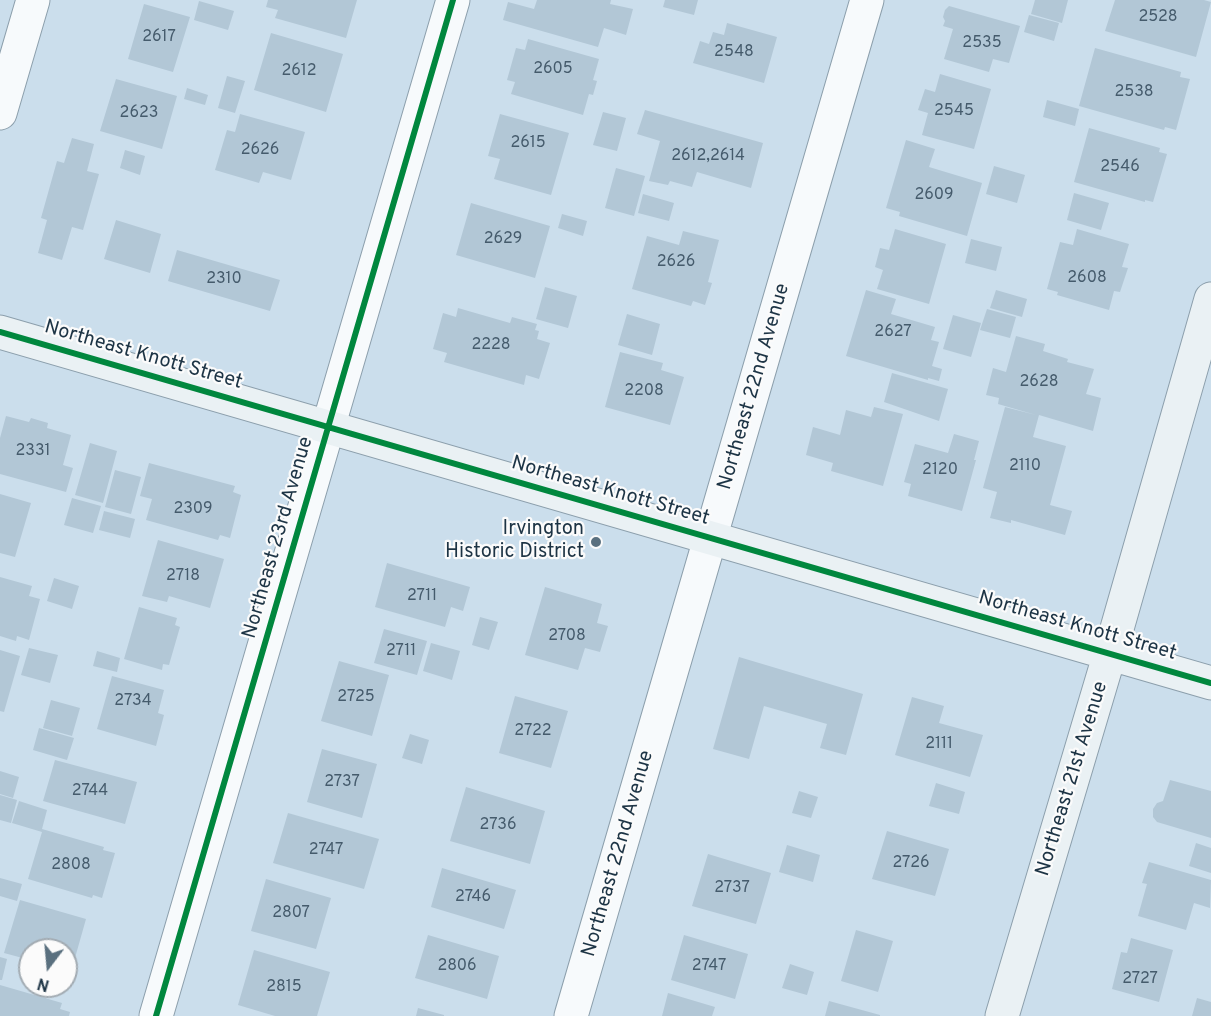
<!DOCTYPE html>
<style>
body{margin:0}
#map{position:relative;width:1211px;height:1016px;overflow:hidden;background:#cbdeec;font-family:Overpass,sans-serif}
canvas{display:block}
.north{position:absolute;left:18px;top:938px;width:60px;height:60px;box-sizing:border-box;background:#fbfbfb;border:2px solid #a2abb2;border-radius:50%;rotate:196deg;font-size:16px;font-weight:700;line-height:24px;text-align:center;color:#1d3445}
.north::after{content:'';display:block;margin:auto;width:21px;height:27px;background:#5a707f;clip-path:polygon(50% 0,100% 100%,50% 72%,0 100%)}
</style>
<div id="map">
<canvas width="1211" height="1016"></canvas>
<div class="north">N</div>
</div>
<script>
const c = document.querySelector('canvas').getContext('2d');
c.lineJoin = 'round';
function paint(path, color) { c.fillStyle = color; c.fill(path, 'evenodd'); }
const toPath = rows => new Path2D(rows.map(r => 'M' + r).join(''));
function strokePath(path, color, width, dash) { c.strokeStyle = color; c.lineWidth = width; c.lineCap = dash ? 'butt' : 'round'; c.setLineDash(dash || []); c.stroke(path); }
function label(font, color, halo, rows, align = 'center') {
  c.font = font + ' Overpass,sans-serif'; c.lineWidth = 4.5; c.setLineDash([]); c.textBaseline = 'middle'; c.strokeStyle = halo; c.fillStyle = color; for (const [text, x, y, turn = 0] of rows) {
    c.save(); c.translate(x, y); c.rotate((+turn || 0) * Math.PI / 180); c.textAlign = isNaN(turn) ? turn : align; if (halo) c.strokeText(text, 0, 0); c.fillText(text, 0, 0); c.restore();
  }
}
paint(toPath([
 [268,0,357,0,346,38,275,18,278,10,266,7],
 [537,0,611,0,610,4,633,9,626,35,604,28,598,47,503,20,508,2,534,9],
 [665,0,698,0,694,15,663,7],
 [1035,0,1068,0,1062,23,1031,14],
 [1115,0,1204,0,1211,2,1196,57,1105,31],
 [199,1,234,11,228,30,194,20],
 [144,4,190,17,173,72,128,59],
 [949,6,1020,26,1009,63,993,59,989,72,944,59,953,29,943,26,945,21,943,17,945,10],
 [1029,15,1059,23,1054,41,1024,32],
 [727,23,777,37,764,83,693,63,700,41,709,44,713,32,724,35],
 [271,33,343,54,326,112,254,90],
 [528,39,599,59,593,80,597,81,593,95,589,94,583,115,511,94,515,82,507,80,516,48,525,50],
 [1095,48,1181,72,1180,77,1190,79,1176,130,1165,127,1164,130,1079,106],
 [940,74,991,89,974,149,922,135,928,113,918,110,925,89,935,92],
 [227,76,245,81,235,113,218,108],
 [116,79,177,96,162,149,100,131],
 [187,88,208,95,205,105,184,99],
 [1047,100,1079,109,1075,126,1043,117],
 [645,110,763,143,751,188,697,172,692,187,670,181,668,185,649,181,660,141,637,134],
 [603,112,626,118,617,151,593,145],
 [240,114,305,132,291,180,263,172,259,183,215,170,227,130,235,132],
 [500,114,569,133,551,195,494,179,500,159,488,156],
 [1089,128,1160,148,1159,152,1167,154,1153,202,1145,200,1145,202,1074,182],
 [72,138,94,144,87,171,99,174,83,230,72,227,62,260,38,253,47,220,41,218,57,161,64,163],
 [906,140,935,149,929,167,982,183,967,236,899,216,900,212,886,208],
 [125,150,145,156,140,175,120,168],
 [994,166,1025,175,1017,203,986,194],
 [616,168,645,176,634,216,605,208],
 [1074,193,1109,203,1101,230,1067,220],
 [643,194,674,203,669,221,638,213],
 [471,203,550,226,535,278,456,255],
 [562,214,587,221,583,236,558,228],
 [116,220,161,234,150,273,104,259],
 [895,229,946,244,929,304,877,289,883,270,875,267,880,248,889,250],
 [1077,229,1129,244,1122,267,1128,268,1120,292,1114,291,1109,310,1057,295,1058,292,1047,289,1060,242,1073,245],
 [683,231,719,240,708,282,712,283,705,305,693,301,691,306,632,289,647,236,679,245],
 [971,239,1002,247,996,271,965,263],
 [177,250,280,280,270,311,168,281],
 [545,287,577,296,568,328,536,319],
 [866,290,896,299,891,314,935,327,931,340,939,342,932,366,942,369,939,381,928,378,928,380,846,356],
 [996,290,1027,299,1022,317,990,308],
 [458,308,510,323,512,317,537,324,535,330,539,331,537,339,550,343,539,379,526,375,524,385,444,362,447,353,433,349,443,313,456,317],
 [987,309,1016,317,1010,338,980,330],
 [627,314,660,324,652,355,618,345],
 [953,315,981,323,971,357,943,349],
 [1016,336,1045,344,1043,351,1068,359,1067,362,1094,369,1086,394,1101,398,1093,431,1039,415,1033,437,1066,446,1050,505,1072,511,1065,535,1011,520,1011,523,990,518,997,492,983,488,1005,407,1036,415,998,404,999,398,986,395,993,368,1006,372],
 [620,352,663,363,661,370,684,377,670,425,605,407],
 [892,373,948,389,939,421,884,402],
 [874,407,903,414,883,486,831,471,833,463,806,455,813,427,840,435,846,410,871,417],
 [6,416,29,422,31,418,48,423,47,428,71,435,63,465,73,468,66,492,0,474,0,438],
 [954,434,979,441,974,460,976,460,962,511,908,496,911,484,904,482,915,444,948,453],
 [90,443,117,451,103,503,75,495],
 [149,463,235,486,233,492,241,495,230,538,220,535,218,540,146,520,152,499,140,496],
 [115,470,141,477,131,514,105,507],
 [0,494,31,503,15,557,0,553],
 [72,498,101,506,93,533,64,525],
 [104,511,135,519,130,538,99,530],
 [158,540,224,559,210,608,169,596,167,602,142,596],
 [387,563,470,587,463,611,451,607,445,627,375,607],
 [0,577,32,586,29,596,40,599,29,640,17,636,16,641,0,636],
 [54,578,79,586,72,609,47,601],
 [545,587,602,604,597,623,608,626,600,652,585,648,578,670,525,655],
 [139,607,177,618,175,625,180,627,169,665,163,664,162,670,124,659],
 [480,617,498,622,489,650,472,645],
 [384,629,427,641,417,675,374,663],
 [431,643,460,651,452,680,423,671],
 [29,648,58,655,50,683,21,675],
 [0,650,20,656,4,712,0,711],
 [97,651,120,658,117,672,93,666],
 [739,657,863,694,846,755,820,748,827,724,764,706,749,759,713,749],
 [339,661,389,675,372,736,321,721],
 [112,676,164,690,158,713,164,715,156,746,97,729],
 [515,696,568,711,551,768,499,753],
 [912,697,944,706,939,723,983,735,970,777,895,755],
 [51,700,80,708,72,736,43,728],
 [39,728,74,738,67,760,33,750],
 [410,734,429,740,422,764,402,758],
 [322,749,377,764,362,818,307,802],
 [55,760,137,782,125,824,43,801],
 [0,771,19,777,13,798,0,794],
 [1170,780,1211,791,1211,838,1157,822,1153,817,1153,809,1157,803,1163,801],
 [936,783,965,792,959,814,929,806],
 [466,787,545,811,530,864,450,841],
 [799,791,818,797,811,818,792,813],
 [0,795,17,800,11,823,0,820],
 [19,801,47,810,42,829,104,847,103,850,115,853,102,898,93,895,92,898,28,879,42,832,12,823],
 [288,813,379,839,364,889,273,863],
 [887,831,949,849,935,896,872,879],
 [1196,843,1211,848,1211,873,1189,866],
 [787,845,820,855,813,882,779,872],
 [708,854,771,873,756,924,692,906],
 [1149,862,1211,880,1210,908,1194,903,1186,930,1138,916,1147,884,1142,883],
 [442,868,516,890,504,929,431,907],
 [0,878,22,884,17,901,0,896],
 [266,879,331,898,316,949,251,931],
 [20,900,86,919,71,972,66,970,66,950,30,950,30,960,4,953],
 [856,930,893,941,878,992,841,981],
 [428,935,499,956,487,999,415,978],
 [684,935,748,954,735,999,671,980],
 [1131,938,1173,950,1159,1002,1112,989,1121,952,1127,953],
 [254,950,330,972,317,1016,275,1016,238,1005],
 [0,957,7,959,2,980,0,980],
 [790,964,814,972,807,995,782,988],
 [0,985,62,1003,60,1009,70,1012,69,1016,0,1016],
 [668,993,715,1007,712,1016,662,1016],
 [1197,998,1211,1002,1211,1016,1192,1016],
 [829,1001,880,1015,880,1016,825,1016],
 [418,1008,444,1015,444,1016,416,1016]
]), '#b2c7d6');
const street = toPath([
 [0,113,33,0],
 [156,1016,453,0],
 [571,1016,867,0]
]);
const secondary = toPath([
 [0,332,1211,683],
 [1002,1016,1110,653,1211,299]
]);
strokePath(street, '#8c9fac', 35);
strokePath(secondary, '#8c9fac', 35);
strokePath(street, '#f7fafc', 33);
strokePath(secondary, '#eaf1f4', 33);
strokePath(toPath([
 [0,332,1211,683],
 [156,1016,453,0]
]), '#00873e', 6);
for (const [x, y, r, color] of [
 [596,542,6,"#5a707f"]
]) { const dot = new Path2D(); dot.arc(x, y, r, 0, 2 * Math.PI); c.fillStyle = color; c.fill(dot); strokePath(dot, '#fbfbfb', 2); }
label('16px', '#455b6c', null, [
 ["2528",1158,18],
 ["2617",159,38],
 ["2535",982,44],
 ["2548",734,53],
 ["2605",553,70],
 ["2612",299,72],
 ["2538",1134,93],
 ["2545",954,112],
 ["2623",139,114],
 ["2615",528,144],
 ["2626",260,151],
 ["2612,2614",708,157],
 ["2546",1120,168],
 ["2609",934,196],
 ["2629",503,240],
 ["2626",676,263],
 ["2608",1087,279],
 ["2310",224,280],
 ["2627",893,333],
 ["2228",491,346],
 ["2628",1039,383],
 ["2208",644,392],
 ["2331",33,452],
 ["2110",1025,467],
 ["2120",940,471],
 ["2309",193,510],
 ["2718",183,577],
 ["2711",422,597],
 ["2708",567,637],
 ["2711",401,652],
 ["2725",356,698],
 ["2734",133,702],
 ["2722",533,732],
 ["2111",939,745],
 ["2737",342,783],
 ["2744",90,792],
 ["2736",498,826],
 ["2747",326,851],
 ["2726",911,864],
 ["2808",71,866],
 ["2737",732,889],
 ["2746",473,898],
 ["2807",291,914],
 ["2806",457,967],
 ["2747",709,967],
 ["2727",1140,980],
 ["2815",284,988]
]);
label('20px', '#1d3445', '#fbfbfb', [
 ["Northeast Knott Street",143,356,16],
 ["Northeast 22nd Avenue",755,387,-74],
 ["Northeast Knott Street",610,492,16],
 ["Northeast 23rd Avenue",279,538,-74],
 ["Northeast Knott Street",1077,627,16],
 ["Northeast 21st Avenue",1073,779,-73],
 ["Northeast 22nd Avenue",619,854,-74]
]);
label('20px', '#1d3445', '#fbfbfb', [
 ["Irvington",584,530],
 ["Historic District",584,553]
], 'right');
</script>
